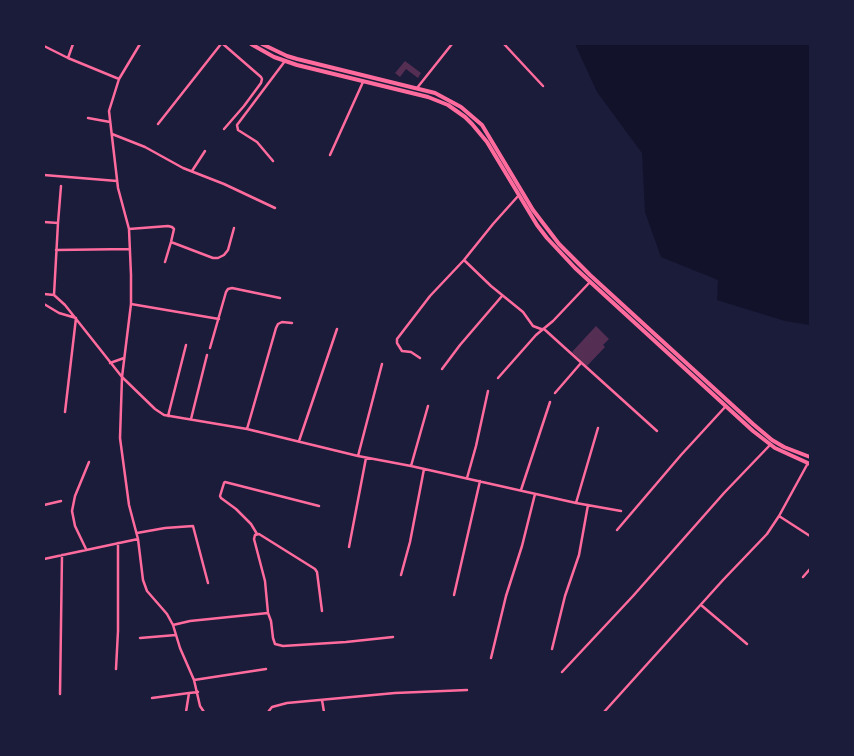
<!DOCTYPE html>
<style>
body{margin:0}
#map{position:relative;width:854px;height:756px;overflow:hidden;background:#1b1b3a;font-family:Manrope,sans-serif}
canvas{display:block}
.frame{position:absolute;inset:0;border:45px solid #1b1b3a;pointer-events:none}
</style>
<div id="map">
<canvas width="854" height="756"></canvas>
<div class="frame"></div>
</div>
<script>
const c = document.querySelector('canvas').getContext('2d');
c.lineJoin = 'round';
function paint(path, color) { c.fillStyle = color; c.fill(path, 'evenodd'); }
const toPath = rows => new Path2D(rows.map(r => 'M' + r).join(''));
function strokePath(path, color, width, dash) { c.strokeStyle = color; c.lineWidth = width; c.lineCap = dash ? 'butt' : 'round'; c.setLineDash(dash || []); c.stroke(path); }
paint(toPath([
 [575,44,810,44,810,325,785,321,717,300,718,280,661,257,645,212,642,153,597,92]
]), '#12122b');
paint(toPath([
 [405,61,421,73,418,78,406,69,400,77,395,73],
 [596,326,609,339,603,345,605,347,587,366,572,352]
]), '#542f53');
strokePath(toPath([
 [140,44,119,79,109,111,118,188,129,229,131,275,131,304,122,377,120,438,129,505,138,539,143,580,147,591,167,614,173,625,180,648,194,680,200,706,204,712],
 [223,44,261,77,262,79,261,83,244,106,224,129],
 [504,44,543,86],
 [44,46,68,58,119,79],
 [68,58,73,44],
 [417,88,452,44],
 [88,118,110,122],
 [158,124,221,44],
 [112,134,145,147,183,168,224,184,275,208],
 [330,155,363,82],
 [273,161,257,142,238,130,237,125,285,61],
 [192,171,205,151],
 [44,175,117,181],
 [44,222,58,223],
 [129,229,168,226,172,227,174,229,171,242,165,262],
 [171,242,213,258,218,258,224,255,228,250,234,228],
 [56,250,130,249],
 [464,260,491,286,523,312,533,326,541,329,544,329,657,431],
 [44,294,54,295,65,305,122,377,155,409,164,415,247,429,358,456,411,466,576,503,621,511],
 [54,295,58,223,61,186],
 [44,304,59,313,76,318,65,412],
 [131,304,219,319],
 [210,348,226,292,228,289,232,288,280,298],
 [420,358,411,352,402,351,397,343,397,339,430,296,464,260,493,224,519,195],
 [110,363,124,358],
 [442,369,460,345,502,296],
 [498,378,536,335,553,321,590,282],
 [555,393,581,363],
 [168,416,186,345],
 [191,419,207,355],
 [247,429,276,328,278,324,282,322,292,323],
 [299,441,337,329],
 [358,456,382,364],
 [411,466,428,406],
 [467,478,476,446,488,391],
 [521,490,550,402],
 [576,503,598,428],
 [44,505,61,501],
 [779,516,810,536],
 [617,530,681,455,726,406],
 [137,533,165,528,193,526,208,583],
 [257,534,251,524,236,509,221,498,220,496,224,483,225,482,319,506],
 [349,547,366,458],
 [86,549,75,526,72,511,75,496,89,462],
 [44,559,138,539],
 [401,575,410,542,424,469],
 [803,577,810,569],
 [454,595,480,481],
 [701,605,747,644],
 [322,611,317,572,315,569,259,534,255,535,254,539,265,581,268,613,271,621,273,638,275,644,283,646,346,642,393,637],
 [173,625,190,621,268,613],
 [140,638,176,635],
 [552,649,565,596,579,555,588,505],
 [491,658,506,596,522,546,535,494],
 [116,669,118,631,118,543],
 [562,672,633,596,724,493,770,445],
 [194,680,266,669],
 [60,694,62,555],
 [152,698,189,693],
 [322,700,324,712],
 [186,712,189,693,198,692],
 [268,712,272,707,287,703,395,693,467,690],
 [604,712,723,580,767,534,779,516,808,463]
]), '#ff6b9d', 2.5);
strokePath(toPath([
 [251,44,274,57,297,65,428,97,448,105,465,117,472,124,487,142,537,225,547,238,575,268,753,431,775,448,810,464],
 [262,44,287,56,297,59,435,93,461,107,482,125,533,210,559,244,590,275,753,424,772,440,784,447,810,457]
]), '#ff6b9d', 4);
</script>
